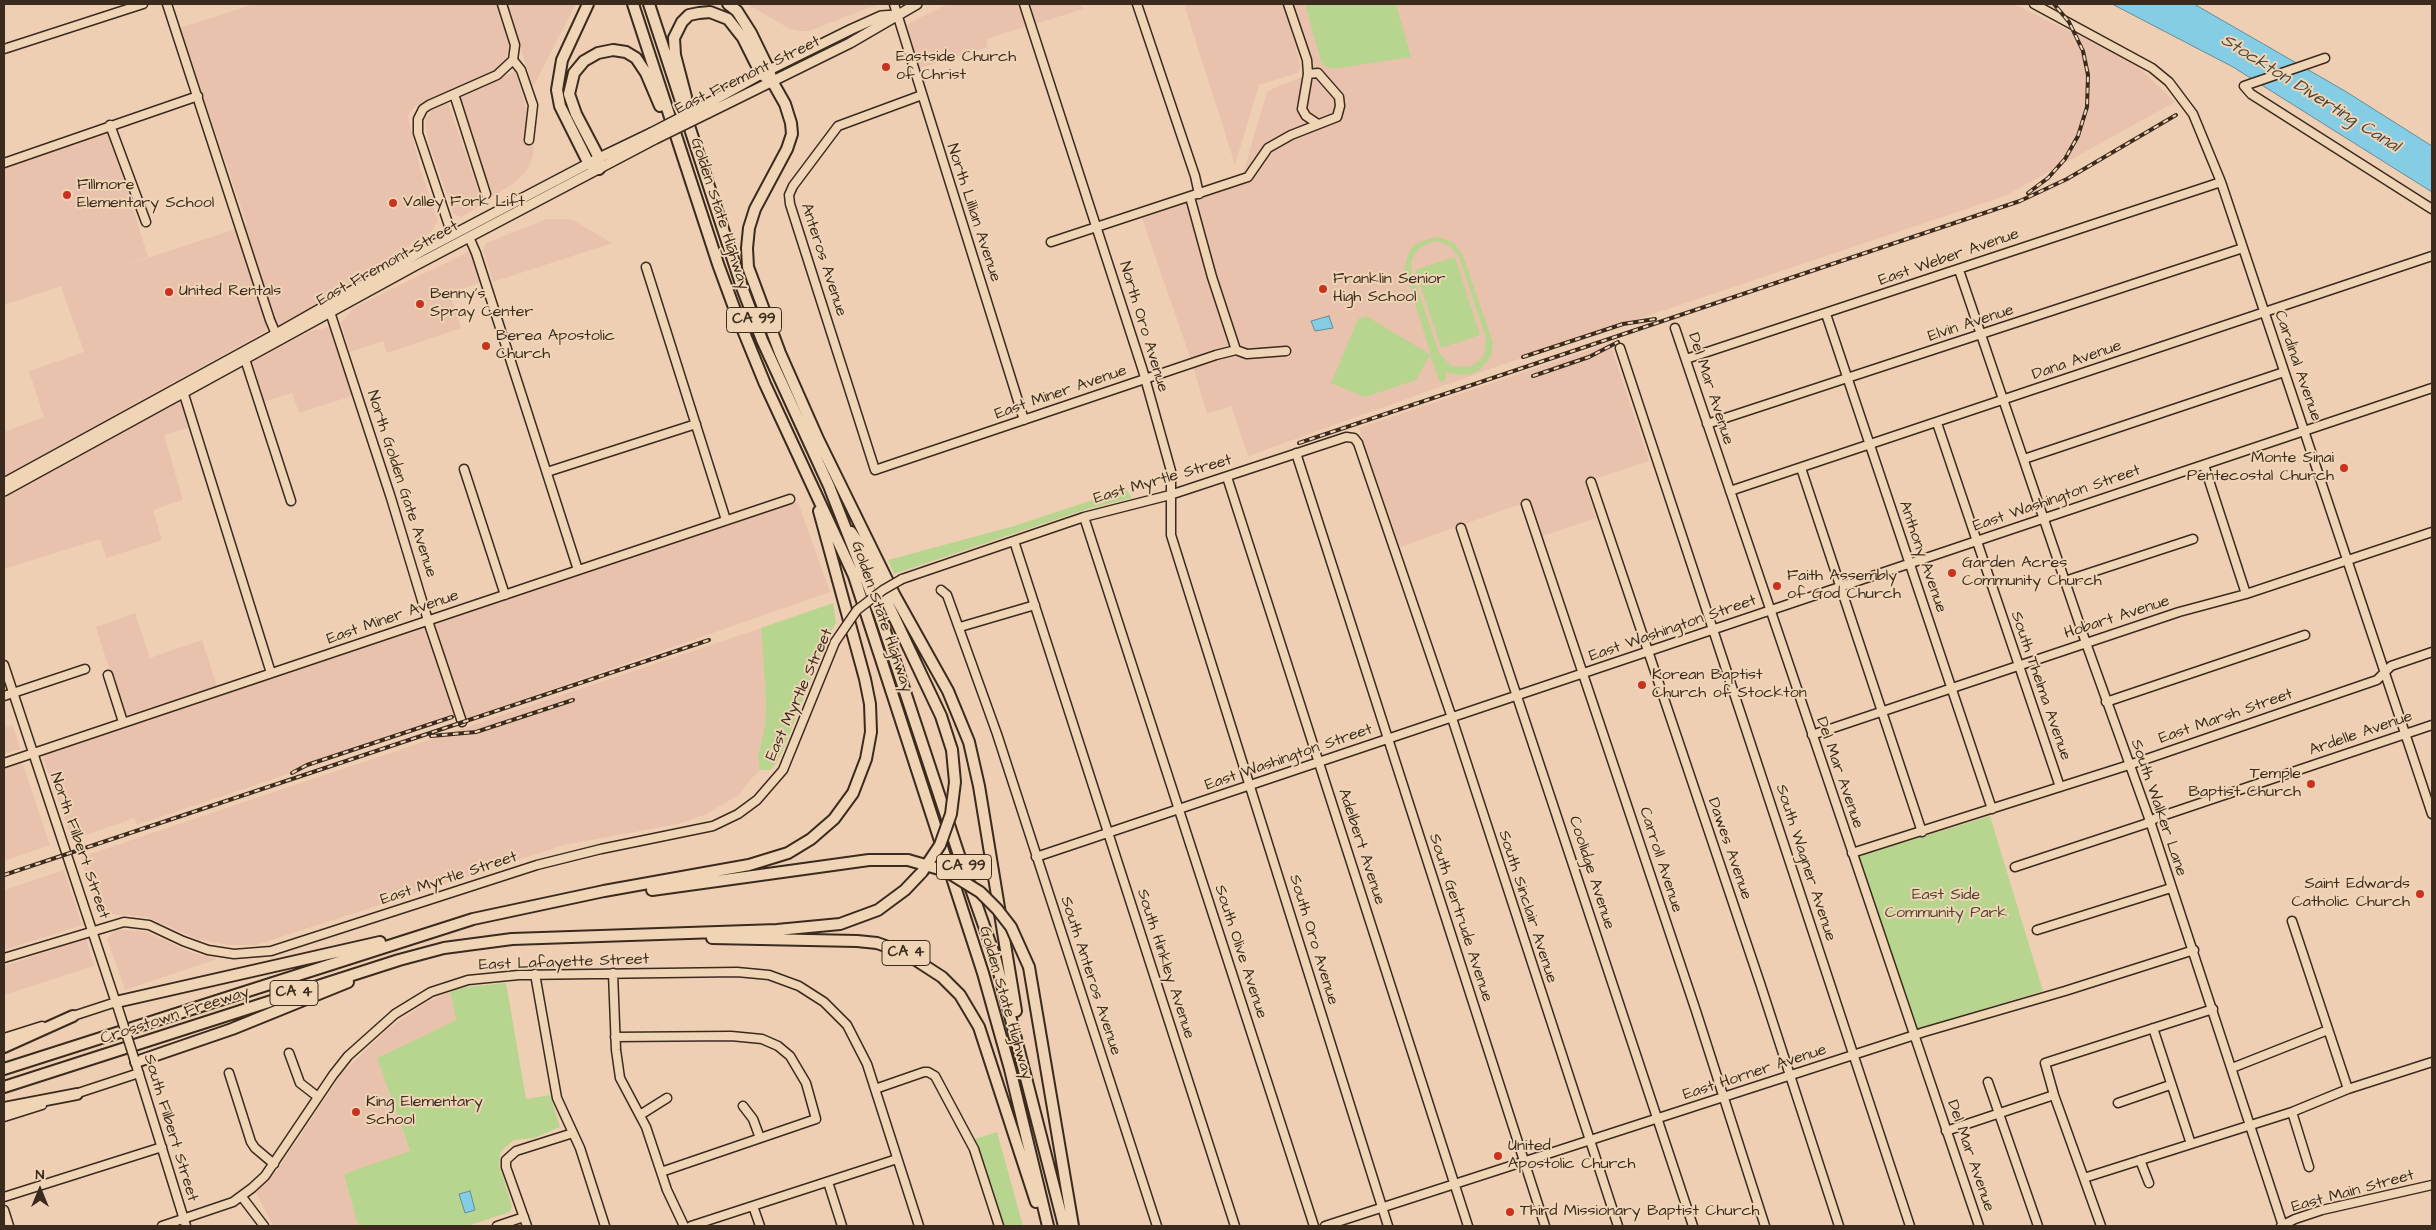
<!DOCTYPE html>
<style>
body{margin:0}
#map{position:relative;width:2436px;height:1230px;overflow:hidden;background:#efcfb4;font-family:"Architects Daughter",sans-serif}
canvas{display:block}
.frame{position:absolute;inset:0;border:5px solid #3b2a1e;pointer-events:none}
.north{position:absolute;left:15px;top:1165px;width:50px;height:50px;-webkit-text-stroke:4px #efd5b6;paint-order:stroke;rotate:0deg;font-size:14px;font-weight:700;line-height:20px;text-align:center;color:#3b2a1e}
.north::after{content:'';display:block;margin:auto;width:18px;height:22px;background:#3b2a1e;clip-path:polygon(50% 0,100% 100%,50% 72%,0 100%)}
</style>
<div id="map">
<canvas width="2436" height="1230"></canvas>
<div class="frame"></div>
<div class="north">N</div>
</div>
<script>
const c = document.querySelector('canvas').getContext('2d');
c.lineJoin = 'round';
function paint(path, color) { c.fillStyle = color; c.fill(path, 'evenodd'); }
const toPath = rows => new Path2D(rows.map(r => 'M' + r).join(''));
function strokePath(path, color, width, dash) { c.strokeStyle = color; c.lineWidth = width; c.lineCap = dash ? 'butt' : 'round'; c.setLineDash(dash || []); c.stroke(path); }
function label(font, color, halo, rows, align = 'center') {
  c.font = font + ' "Architects Daughter",sans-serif'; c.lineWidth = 4; c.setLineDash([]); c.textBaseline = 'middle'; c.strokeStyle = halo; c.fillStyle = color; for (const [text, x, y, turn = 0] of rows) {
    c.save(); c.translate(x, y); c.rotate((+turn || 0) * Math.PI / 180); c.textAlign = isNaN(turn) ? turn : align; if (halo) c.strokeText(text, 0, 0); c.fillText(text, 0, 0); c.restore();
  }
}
paint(toPath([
 [254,4,498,4,510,40,506,59,494,72,414,107,408,116,420,168,438,221,430,233,351,282,287,326,278,327,245,226,247,225,180,28],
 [506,4,576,4,533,87],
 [747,4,879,4,809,31,799,31,790,29],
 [948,4,1081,4,1083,9,986,39,988,47,917,69,906,27,911,22],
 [1184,4,1284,4,1301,67,1298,73,1259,85,1235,165],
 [1293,4,2014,4,2133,62,2175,102,2005,196,1504,364,1248,456,1231,406,1207,414,1191,360,1142,218,1240,184,1267,91,1315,72],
 [515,71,529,117,527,136,534,137,533,156,527,170,516,182,493,197,460,98],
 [448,103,483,204,461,217,454,214,428,141,425,118,431,111],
 [109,130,148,257,117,268,236,229,267,324,266,331,4,476,4,432,44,417,29,371,84,352,61,286,4,305,4,166],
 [547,219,571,219,612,243,493,282,483,250,486,243],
 [468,252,473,254,482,282,450,293,461,328,387,353,383,341,350,352,341,323,353,308],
 [330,327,352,396,299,413,292,393,263,402,251,363,311,331],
 [1610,343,1649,461,1585,482,1596,518,1543,536,1529,501,1400,547,1359,428],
 [181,401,188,428,164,435,183,500,153,510,162,540,106,558,100,539,4,569,4,498],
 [798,502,830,592,464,720,434,623],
 [135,613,150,658,202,640,217,686,124,716,96,627],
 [425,626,454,718,137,825,134,818,72,840,42,755,46,753],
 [761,628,766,703,765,725,758,757,760,770,748,782,739,795,704,815,678,824,564,845,256,945,228,945,197,939,147,917,99,913,81,857],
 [13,725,20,749,4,754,4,728],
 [20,762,23,764,50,845,4,861,4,768],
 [64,870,82,925,4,950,4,890],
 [115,930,144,931,193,953,217,959,125,990,107,939],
 [86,938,94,966,4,995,4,966],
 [450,992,456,1020,377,1058,410,1152,344,1174,358,1226,273,1226,256,1192,277,1170,343,1072,389,1028,427,1002]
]), '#e8c2ac');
paint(toPath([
 [1305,4,1396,4,1411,57,1332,69,1322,64],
 [1438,237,1454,243,1463,256,1493,343,1491,356,1485,364,1478,371,1470,374,1460,375,1445,372,1447,379,1440,382,1430,355,1416,380,1365,397,1331,383,1358,319,1366,316,1431,355,1404,268,1410,250,1416,244,1425,240],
 [1438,241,1451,247,1459,257,1486,338,1484,355,1479,361,1469,367,1451,366,1439,353,1411,270,1412,259,1418,249,1431,242],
 [1455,257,1480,335,1441,348,1415,270],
 [1126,489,1132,498,1087,509,894,574,888,560,1014,526],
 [833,603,836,623,827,638,783,750,775,765,770,770,760,770,758,757,765,725,766,703,761,628],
 [1990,816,2043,991,1918,1029,1857,857],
 [506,983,526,1099,550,1095,560,1127,534,1138,514,1140,501,1151,499,1165,512,1206,510,1212,467,1226,358,1226,344,1174,410,1151,377,1058,456,1020,450,992,465,987],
 [997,1132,1023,1226,1004,1226,975,1139]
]), '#b7d58e');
const water = toPath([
 [2112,4,2194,4,2345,91,2432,146,2432,192,2233,67,2112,4],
 [1329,316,1333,328,1315,331,1311,321,1329,316],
 [470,1191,475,1210,465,1213,459,1194,470,1191]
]);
paint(water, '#84cde5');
strokePath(water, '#678c95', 1);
const minor = toPath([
 [167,4,270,320,278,339],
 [894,4,1024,420],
 [1024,4,1143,371,1171,471,1171,535,1388,1226],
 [1137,4,1195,176,1199,194],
 [1288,4,1307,60,1308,74,1302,109,1306,116,1318,124],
 [2034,4,2152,68,2169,82,2193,114,2221,182,2432,814],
 [4,49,143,4],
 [2325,58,2244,86,2251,94,2432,209],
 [513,60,521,70,533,105,529,140],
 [454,94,486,194],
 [922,95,838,126,793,186,789,195,790,204,875,470,1216,355,1236,350,1247,354,1286,351],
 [110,125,146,222],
 [4,163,198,96],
 [1190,197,1212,277,1236,350],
 [452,235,418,133,418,119,423,109,429,105,497,75,513,60,515,45,502,4],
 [469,237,476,253,578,570],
 [1051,242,1248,177,1268,148,1291,135,1337,117,1340,106,1339,97,1318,73,1308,74],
 [646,267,726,520],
 [1959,270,2086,643,2150,821,2283,1226],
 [330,312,391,498,430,627,462,722],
 [1826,314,1992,809],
 [1675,328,1979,1226],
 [1620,348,1910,1226],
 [243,353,291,501],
 [1686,359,2221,182],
 [182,388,271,673],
 [1937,423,2060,787],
 [1707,424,2243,248],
 [1296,453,1545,1226],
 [2024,459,2284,372],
 [2204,465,2246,594],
 [1801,468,1922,832],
 [464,469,505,595],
 [547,472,696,424],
 [1227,477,1468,1226],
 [1591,482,1760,983,1839,1226],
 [1730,491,2432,256],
 [1526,504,1696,1011,1765,1226],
 [1084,517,1314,1226],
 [1461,528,1693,1226],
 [1014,541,1235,1226],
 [902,579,1084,517,1170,495,1346,437,1354,438,1358,443,1450,712,1618,1226],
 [2065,581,2193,539],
 [941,590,947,595,997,734,1157,1226],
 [960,627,1035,605],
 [4,665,117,1006],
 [108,675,123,722],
 [4,696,85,669],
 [2106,702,2305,635],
 [1812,735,2179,612,2246,594,2432,532],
 [4,763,790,499],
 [1852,853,2129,765,2377,680,2391,666,2432,652],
 [1036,857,2432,388],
 [2015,867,2145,824,2156,818,2432,725],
 [2292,921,2348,1089],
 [2037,930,2171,888],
 [4,958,124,922,149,925,183,941,208,950,234,954,271,951,537,865,601,849,713,826,738,814,757,800,783,770,835,642],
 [613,973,616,1050,620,1078,646,1127,667,1190,684,1226],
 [535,974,557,1098,580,1148,605,1226],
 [70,1017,116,1002],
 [2153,1028,2191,1144],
 [615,1037,731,1036,762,1039,778,1046,790,1056,806,1083,816,1119,661,1172],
 [4,1038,42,1026],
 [289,1053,300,1083,318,1097],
 [134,1058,186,1226],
 [2232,1068,2328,1030],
 [229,1073,251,1142,255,1148,274,1164],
 [1988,1082,2038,1226],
 [875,1089,924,1072,928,1072,935,1076,974,1149,999,1226],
 [72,1095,139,1073],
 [2118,1103,2170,1085],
 [743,1106,753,1119,760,1138],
 [2292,1112,2309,1167],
 [640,1115,667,1098],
 [4,1117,42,1105],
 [1946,1131,2054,1095],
 [2140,1160,2149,1183],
 [2084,1178,2292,1112,2348,1089,2432,1062],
 [828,1182,842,1226],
 [4,1197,162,1147],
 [242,1197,264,1226],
 [753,1206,760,1226],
 [4,1210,9,1226],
 [162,1226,233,1202,252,1188,265,1176,333,1075,348,1056,395,1014,431,992,468,980,519,975,737,972,769,975,799,986,824,1002,847,1025,867,1064,919,1226],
 [497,1226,524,1217],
 [527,1226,506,1167,506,1160,516,1151,573,1133],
 [691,1226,897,1159],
 [1325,1226,1924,1032,2065,991,2194,950],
 [2101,1226,2054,1095,2045,1063,2213,1009],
 [2281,1226,2295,1219,2322,1210,2432,1185]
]);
const major = toPath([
 [705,105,761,74,852,29,881,16,896,15],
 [708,113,850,43,917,4],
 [4,483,276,334,422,251,599,158,651,133],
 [4,491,416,265,655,139]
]);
const highway = toPath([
 [588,4,562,60,557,90,560,106,589,164,599,169],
 [633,4,718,264,736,313,765,384,854,576,983,973,1010,1069,1048,1226],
 [649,4,743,290,762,340,829,486,880,616,958,852,995,957,1064,1226],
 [728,4,737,11,751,33,769,70,772,81,785,104,791,123,792,134,787,149,755,209,749,228,747,248,748,267,780,353,818,439,895,596,948,691,969,742,979,786,1016,1011],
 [686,97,675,55,674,38,682,22,689,15,699,13,710,12,728,19,743,38,761,74,772,81],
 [599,169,599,158,576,114,569,94,574,73,584,61,598,53,613,50,626,52,636,58,646,73,660,106],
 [851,532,860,545,941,716,952,750],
 [652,890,869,860,908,860],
 [712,938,857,941,877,943,905,953,942,977,960,995,979,1027,1036,1202],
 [1029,967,1073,1226],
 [116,1002,380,942],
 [4,1047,73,1016],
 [136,1062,232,1029,348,982],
 [4,1069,473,919,604,891,749,865,788,853,811,839,834,819,853,793,866,759,871,732,870,704,865,679,819,511],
 [4,1087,399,960,444,948,512,939,777,930,840,924,878,910,905,890,922,872],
 [4,1108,77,1094]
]);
strokePath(minor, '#3b2a1e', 11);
strokePath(major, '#3b2a1e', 12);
strokePath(highway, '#3b2a1e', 14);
strokePath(minor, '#efd5b6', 8);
strokePath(major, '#efd5b6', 9);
strokePath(highway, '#efd5b6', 10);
const rail = toPath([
 [2028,193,2048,178,2065,159,2078,136,2087,107,2088,75,2083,51,2069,22,2054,4],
 [1523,357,1623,324,1655,319],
 [1533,376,1589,357,1618,342],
 [1299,443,2020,201,2067,179,2176,115],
 [431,736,476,732,573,700],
 [292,773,307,765,452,717],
 [4,875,709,640]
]);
strokePath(rail, '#3b2a1e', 4);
strokePath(rail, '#efd5b6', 2, [5.5]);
const minorBridge = toPath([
 [835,642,857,610,883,590,902,579],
 [118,1008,134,1058]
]);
const majorBridge = toPath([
 [651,133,705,105],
 [655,139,708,113]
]);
const highwayBridge = toPath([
 [908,860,946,871,980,892,997,909,1011,927,1029,967],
 [922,872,940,845,951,814,955,782,952,750]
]);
strokePath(minorBridge, '#3b2a1e', 11, []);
strokePath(majorBridge, '#3b2a1e', 12, []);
strokePath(highwayBridge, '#3b2a1e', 14, []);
strokePath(minorBridge, '#efd5b6', 8);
strokePath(majorBridge, '#efd5b6', 9);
strokePath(highwayBridge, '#efd5b6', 10);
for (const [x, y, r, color] of [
 [886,67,5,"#c8321e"],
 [67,195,5,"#c8321e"],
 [393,203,5,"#c8321e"],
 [1323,289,5,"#c8321e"],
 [169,292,5,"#c8321e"],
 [420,304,5,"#c8321e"],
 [486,346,5,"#c8321e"],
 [2344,468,5,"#c8321e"],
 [1952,573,5,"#c8321e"],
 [1777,586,5,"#c8321e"],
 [1642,685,5,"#c8321e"],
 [2311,784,5,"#c8321e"],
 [2420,894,5,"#c8321e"],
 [356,1112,5,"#c8321e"],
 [1498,1156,5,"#c8321e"],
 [1510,1212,5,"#c8321e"]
]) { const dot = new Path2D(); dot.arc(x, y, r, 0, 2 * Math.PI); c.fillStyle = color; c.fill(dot); strokePath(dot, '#efd5b6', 2); }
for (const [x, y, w] of [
 [754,320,55],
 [964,867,55],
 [906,953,48],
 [294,993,48]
]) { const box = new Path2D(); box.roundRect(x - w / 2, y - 12.5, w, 25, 4); c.fillStyle = '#efd5b6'; c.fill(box); strokePath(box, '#3b2a1e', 1); }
label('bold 15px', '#3b2a1e', null, [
 ["CA 99",754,320],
 ["CA 99",964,867],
 ["CA 4",906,953],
 ["CA 4",294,993]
]);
label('16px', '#3b2a1e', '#efd5b6', [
 ["Eastside Church",896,58],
 ["of Christ",896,76],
 ["Fillmore",77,186],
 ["Elementary School",77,204],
 ["Valley Fork Lift",403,203],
 ["Franklin Senior",1333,280],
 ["High School",1333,298],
 ["United Rentals",179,292],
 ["Benny's",430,295],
 ["Spray Center",430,313],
 ["Berea Apostolic",496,337],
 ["Church",496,355],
 ["Monte Sinai",2334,459,"right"],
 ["Pentecostal Church",2334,477,"right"],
 ["Garden Acres",1962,564],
 ["Community Church",1962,582],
 ["Faith Assembly",1787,577],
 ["of God Church",1787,595],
 ["Korean Baptist",1652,676],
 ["Church of Stockton",1652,694],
 ["Temple",2301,775,"right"],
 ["Baptist Church",2301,793,"right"],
 ["Saint Edwards",2410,885,"right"],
 ["Catholic Church",2410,903,"right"],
 ["King Elementary",366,1103],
 ["School",366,1121],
 ["United",1508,1147],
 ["Apostolic Church",1508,1165],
 ["Third Missionary Baptist Church",1520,1212]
], 'left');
label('16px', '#3b2a1e', '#efd5b6', [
 ["East Fremont Street",748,76,-26],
 ["North Lillian Avenue",973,213,72],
 ["Golden State Highway",719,214,72],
 ["East Weber Avenue",1949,258,-19],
 ["Anteros Avenue",823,260,72],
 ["East Fremont Street",388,264,-29],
 ["Elvin Avenue",1971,324,-18],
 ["North Oro Avenue",1143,327,73],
 ["Dana Avenue",2077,361,-19],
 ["Cardinal Avenue",2297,366,71],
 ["Del Mar Avenue",1710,389,72],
 ["East Miner Avenue",1061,393,-19],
 ["East Myrtle Street",1163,480,-16],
 ["North Golden Gate Avenue",401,484,72],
 ["East Washington Street",2057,499,-19],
 ["Anthony Avenue",1922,557,71],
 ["Golden State Highway",881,617,71],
 ["East Miner Avenue",393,618,-19],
 ["Hobart Avenue",2117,618,-18],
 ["East Washington Street",1673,629,-19],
 ["South Thelma Avenue",2040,686,71],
 ["East Myrtle Street",800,695,-66],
 ["East Marsh Street",2226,717,-19],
 ["Ardelle Avenue",2361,734,-19],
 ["East Washington Street",1289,758,-19],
 ["Del Mar Avenue",1839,773,71],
 ["South Walker Lane",2158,808,71],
 ["North Filbert Street",79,846,71],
 ["Adelbert Avenue",1361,847,72],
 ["Dawes Avenue",1729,849,71],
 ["Carroll Avenue",1660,860,72],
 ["South Wagner Avenue",1805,863,72],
 ["Coolidge Avenue",1591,873,72],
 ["East Myrtle Street",449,879,-18],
 ["South Sinclair Avenue",1527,907,72],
 ["South Gertrude Avenue",1460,918,72],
 ["South Oro Avenue",1313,940,73],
 ["South Olive Avenue",1240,952,72],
 ["East Lafayette Street",564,963,-2],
 ["South Hinkley Avenue",1165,964,72],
 ["South Anteros Avenue",1090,976,72],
 ["Golden State Highway",1005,1003,74],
 ["Crosstown Freeway",175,1016,-18],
 ["East Horner Avenue",1755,1073,-18],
 ["South Filbert Street",170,1128,73],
 ["Del Mar Avenue",1970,1156,71],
 ["East Main Street",2353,1192,-15]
]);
label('16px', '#4e442f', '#efd5b6', [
 ["East Side",1946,896],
 ["Community Park",1946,914]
]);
label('italic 18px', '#46423c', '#efd5b6', [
 ["Stockton Diverting Canal",2310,94,32]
]);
</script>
